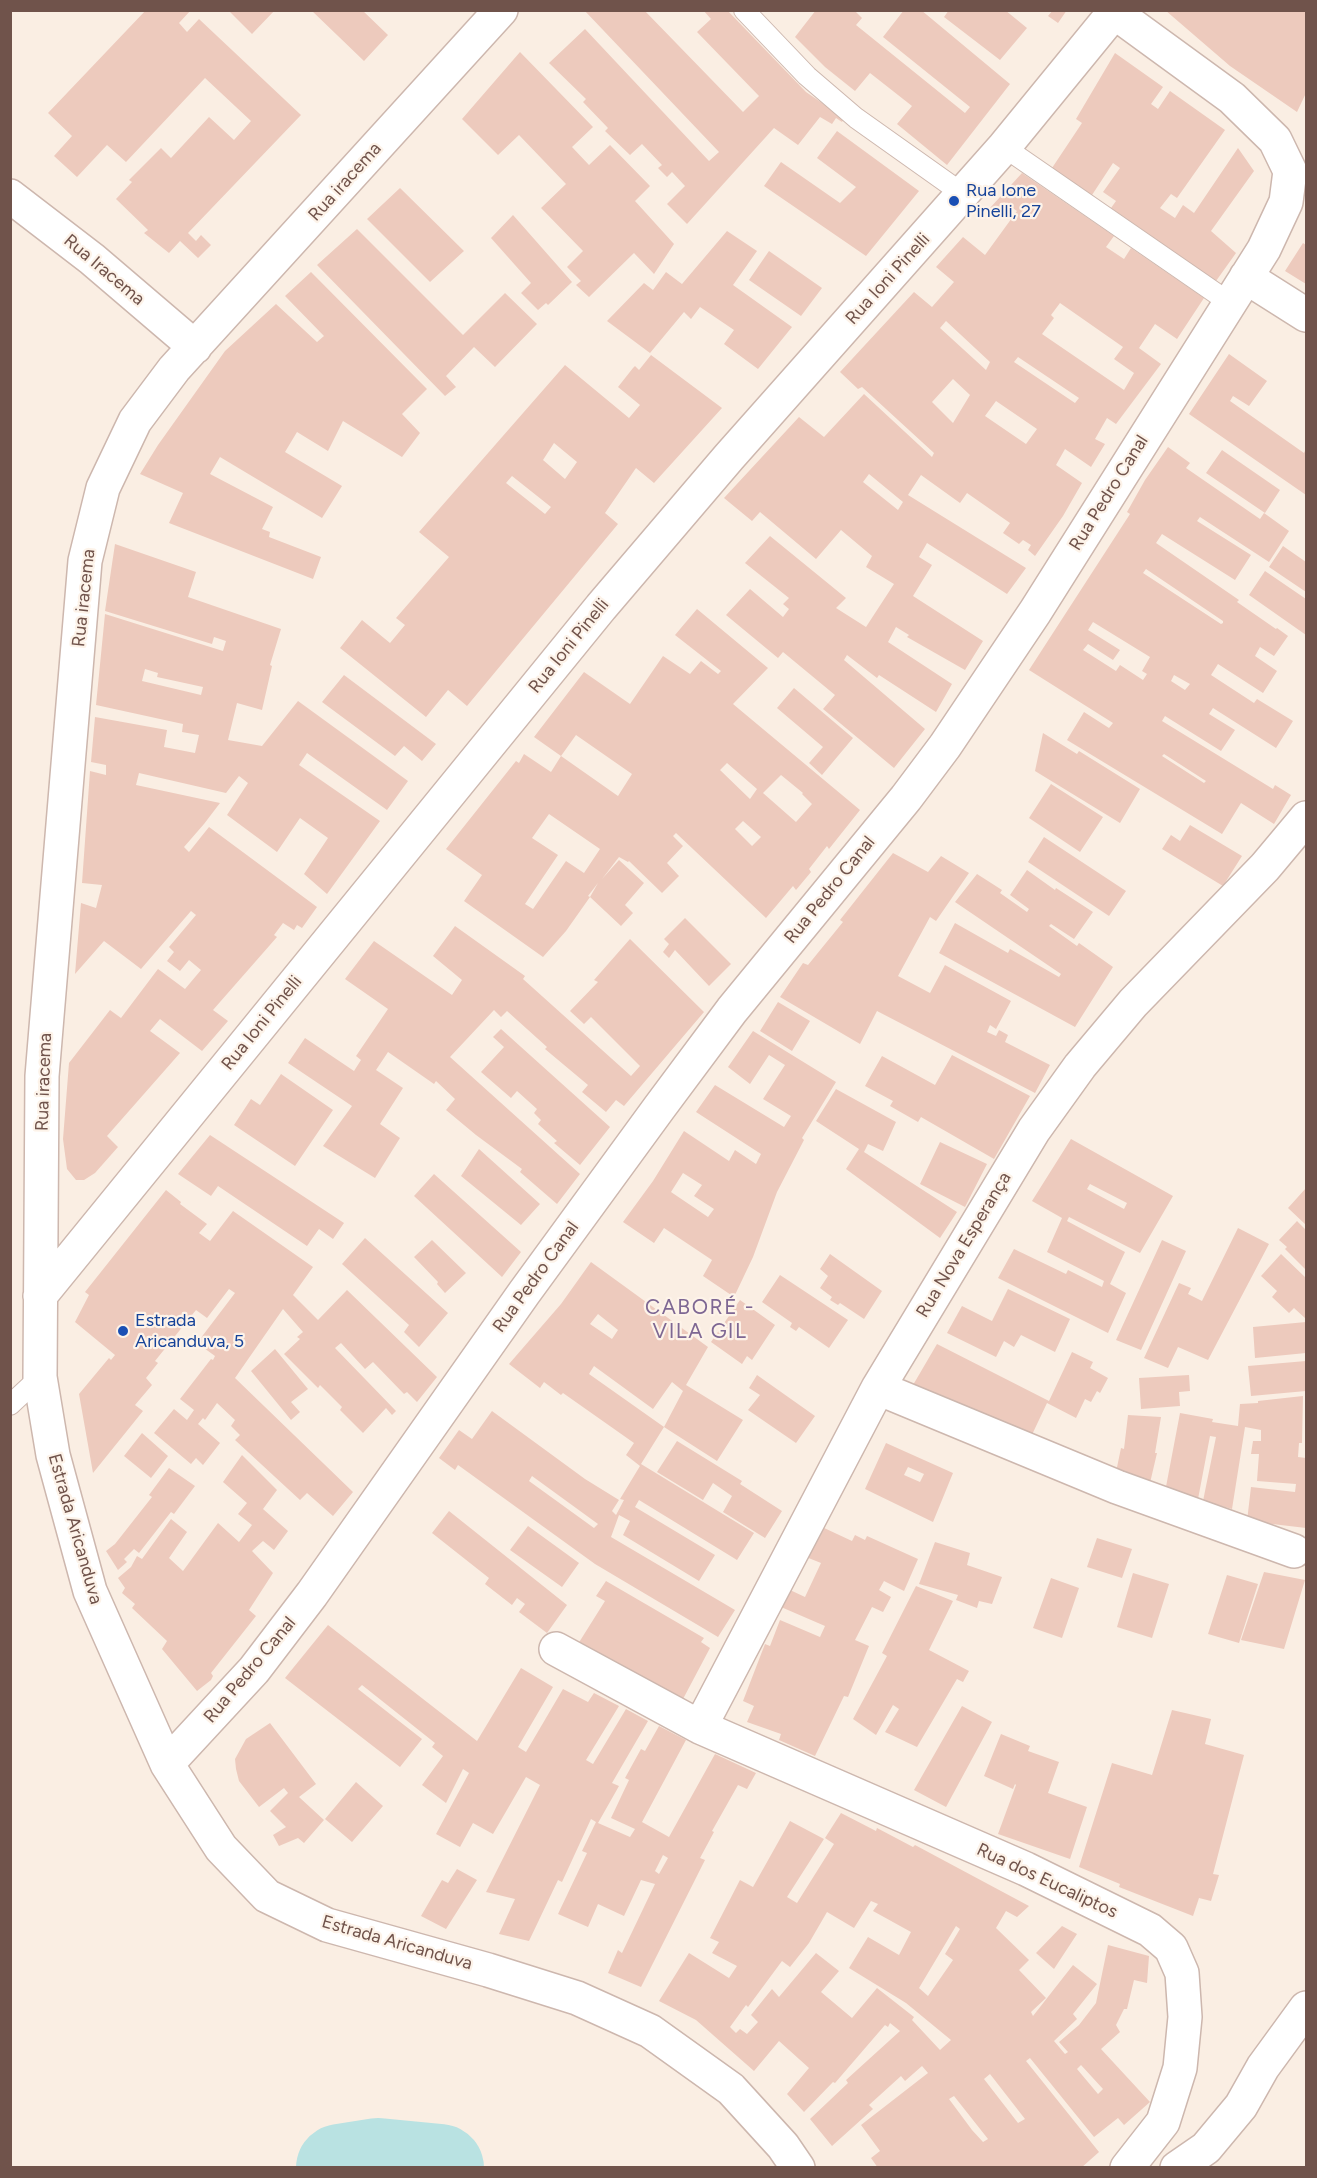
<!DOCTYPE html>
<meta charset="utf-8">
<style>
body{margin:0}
#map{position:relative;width:1317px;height:2178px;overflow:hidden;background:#faeee3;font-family:Figtree,sans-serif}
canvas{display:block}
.frame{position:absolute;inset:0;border:12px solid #70534b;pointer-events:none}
</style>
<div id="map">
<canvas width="1317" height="2178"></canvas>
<div class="frame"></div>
</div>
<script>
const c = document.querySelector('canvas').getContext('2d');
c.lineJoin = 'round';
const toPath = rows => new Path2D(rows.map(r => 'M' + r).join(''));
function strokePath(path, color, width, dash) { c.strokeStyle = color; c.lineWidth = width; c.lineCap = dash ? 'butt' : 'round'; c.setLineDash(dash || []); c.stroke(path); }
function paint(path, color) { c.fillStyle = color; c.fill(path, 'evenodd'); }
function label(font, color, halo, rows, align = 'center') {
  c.font = font + ' Figtree,sans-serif'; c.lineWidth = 4.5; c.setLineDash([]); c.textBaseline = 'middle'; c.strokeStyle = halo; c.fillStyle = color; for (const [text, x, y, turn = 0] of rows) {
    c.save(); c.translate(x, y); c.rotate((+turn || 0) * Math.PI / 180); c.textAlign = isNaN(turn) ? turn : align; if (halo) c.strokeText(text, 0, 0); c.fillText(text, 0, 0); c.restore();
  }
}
strokePath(toPath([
 [340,2168,378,2162,440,2168]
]), '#b9e2e2', 88);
paint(toPath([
 [146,10,191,10,179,23,187,32,199,19,301,115,188,233,196,241,201,235,211,245,198,258,180,241,169,253,144,233,148,230,116,199,132,182,129,180,161,148,171,158,209,117,234,140,251,121,205,78,126,162,107,145,77,177,54,156,72,136,48,113],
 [228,10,275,10,252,34],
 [311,10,362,10,388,35,364,61],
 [584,10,644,10,743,112,759,96,697,32,711,19,703,10,727,10,806,92,844,118,842,122,836,118,832,124,820,117,798,145,774,128,687,224,667,204,685,186,672,172,667,177,658,168,662,165,642,144,630,155,605,131,608,128,583,102,586,99,549,63,585,29,709,161,719,152],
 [816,10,854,10,862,18,856,25,965,113,970,107,883,37,904,10,921,10,1010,84,947,165,897,124,912,106,870,73,855,91,825,67,795,37],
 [949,10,1005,10,1027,28,1000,60,944,17],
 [1053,10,1067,10,1058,23,1048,16],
 [1165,10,1306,10,1306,93,1297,112,1230,66],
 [520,52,593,127,572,147,589,165,610,145,650,186,635,201,674,244,654,274,634,253,589,297,576,285,581,281,567,267,583,251,541,208,566,184,519,135,498,155,462,119],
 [1115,53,1163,87,1151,104,1158,109,1170,91,1225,130,1177,198,1171,194,1160,208,1175,218,1183,205,1194,213,1238,148,1254,171,1211,231,1236,253,1216,281,1111,208,1116,201,1103,192,1120,168,1113,163,1092,195,1052,168,1082,123,1076,119],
 [837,131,919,191,866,256,764,186,781,162,840,203,856,187,817,158],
 [1022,173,1114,236,1106,247,1124,259,1131,248,1204,298,1177,339,1155,324,1139,348,1161,364,1116,424,1107,418,1095,439,1105,444,1091,467,1065,449,1056,465,1082,483,1063,516,1035,556,1028,550,1031,545,1023,540,1019,544,1003,533,1010,523,967,493,960,503,921,475,908,495,1026,568,1007,594,927,543,919,557,932,565,913,596,983,641,965,670,907,637,909,635,896,627,888,642,952,684,936,712,879,675,877,678,847,655,844,660,925,729,894,768,823,709,835,695,783,652,778,658,726,615,750,589,783,617,789,609,783,604,789,598,745,563,770,536,846,598,836,608,866,627,894,584,866,567,872,556,841,530,816,559,760,512,752,521,724,498,799,417,824,437,864,394,932,457,934,453,862,387,858,389,840,372,914,292,932,307,954,282,936,267,963,237,985,255,1017,211,1004,202,996,214,989,209],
 [1060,303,1123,347,1114,359,1134,373,1124,390,1042,334,1054,318,1051,315],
 [946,321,990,362,986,370,940,328],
 [1018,357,1079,398,1075,403,1014,362],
 [953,379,970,395,953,423,932,402],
 [996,401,1037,429,1026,444,985,416],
 [869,474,903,502,898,510,863,482],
 [400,188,464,251,430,282,367,219],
 [513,215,572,282,548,305,546,303,538,310,521,293,531,283,491,238],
 [357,229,463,335,505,293,537,324,495,367,474,347,446,376,456,387,445,396,317,265],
 [727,231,757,251,733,285,792,327,758,369,724,344,734,330,700,307,691,319,684,312,650,353,607,321,644,283,653,290,666,272,682,284],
 [1303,243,1306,245,1306,284,1285,271],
 [769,251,822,288,801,316,749,280],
 [311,272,427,389,402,414,420,433,402,457,343,421,328,451,297,432,285,452,342,486,322,518,220,457,210,474,273,507,262,529,270,532,269,537,321,557,313,579,169,523,183,493,140,474,158,445,225,351,276,304,317,342,324,336,285,296],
 [1229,354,1267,381,1249,406,1233,396,1230,401,1304,453,1306,449,1306,495,1189,414],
 [651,355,722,408,654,483,636,468,605,513,618,524,467,706,448,690,426,717,340,648,362,620,390,643,405,625,396,618,449,557,419,532,565,365,629,418,640,405,618,387,633,368,635,366,639,370],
 [554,443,577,462,565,479,543,460],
 [512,476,551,507,545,514,506,483],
 [1168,447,1190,463,1186,468,1260,519,1264,513,1289,531,1269,562,1200,517,1197,521,1251,555,1235,580,1162,534,1156,543,1239,600,1237,602,1276,629,1277,628,1288,636,1274,656,1260,647,1255,656,1277,671,1263,693,1218,664,1211,675,1254,703,1257,699,1293,721,1276,748,1213,708,1209,714,1235,730,1221,751,1165,716,1162,721,1273,789,1275,785,1291,795,1274,824,1241,803,1222,834,1067,740,1084,712,1109,728,1113,723,1029,670,1130,514,1127,512,1145,480],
 [1146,569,1223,621,1223,623,1221,624,1143,573],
 [1093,622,1150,657,1142,671,1147,674,1143,680,1120,665,1116,671,1083,650,1088,644,1113,660,1120,650,1088,630],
 [1174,675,1190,684,1185,690,1171,681],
 [1164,754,1206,781,1204,783,1162,756],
 [1222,450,1280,490,1265,513,1206,473],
 [115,544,196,572,188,597,281,629,270,665,272,666,262,710,237,703,228,740,262,746,298,701,408,781,387,810,307,753,299,765,380,821,327,894,304,874,328,838,300,818,277,852,227,815,248,783,239,776,226,793,139,773,136,785,220,803,204,824,184,847,189,852,209,827,317,907,302,928,297,925,294,930,283,923,274,935,277,937,213,1010,228,1021,202,1051,160,1019,150,1031,180,1053,107,1136,118,1147,95,1173,84,1180,76,1180,67,1169,63,1139,69,1063,110,1010,121,1018,158,969,185,989,201,970,189,960,180,971,167,961,174,952,169,947,196,915,191,911,141,969,104,941,75,974,81,903,96,908,102,885,82,883,90,771,106,775,106,765,91,762,95,717,167,730,164,747,195,753,199,735,182,732,183,724,96,705,105,614,223,651,226,641,214,637,212,644,105,611],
 [145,669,158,673,157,677,203,687,201,695,142,681],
 [1283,546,1306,562,1306,592,1269,567],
 [1265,571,1306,599,1306,635,1249,595],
 [697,609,768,668,733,704,860,810,829,849,827,846,809,869,811,872,796,890,793,886,766,918,676,833,673,836,683,846,667,863,679,876,662,893,629,861,628,862,619,857,602,879,619,860,644,883,625,905,633,913,621,926,590,897,598,883,588,896,590,897,566,931,543,957,464,901,482,875,446,849,516,761,519,763,524,754,551,772,561,756,534,737,584,672,630,704,663,656,690,674,701,661,718,674,721,671,675,635],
 [576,735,632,774,618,796,561,756],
 [727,763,757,789,750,799,720,770],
 [781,775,803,793,802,794,812,804,796,822,763,793],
 [549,814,600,849,584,873,566,861,533,909,525,904,558,855,532,838],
 [743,821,761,837,752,846,735,829],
 [344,675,436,744,422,761,404,746,395,756,322,702],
 [794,688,853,738,822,775,809,763,823,747,777,708],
 [1043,733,1077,754,1079,751,1140,789,1120,823,1035,771],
 [1051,784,1103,817,1080,852,1029,818],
 [1190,825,1242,856,1223,886,1162,849,1171,835,1180,841],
 [1044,837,1126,891,1109,916,1028,862],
 [893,853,928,872,941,856,969,873,936,921,930,917,898,976,930,993,945,965,1011,1001,996,1029,990,1025,987,1032,996,1036,999,1030,1008,1035,1005,1042,1050,1065,1035,1093,877,1011,860,1044,780,997,803,963,808,965,843,922,840,920],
 [1027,870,1055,890,1056,888,1093,912,1074,939,1051,924,1049,926,1077,946,1079,943,1113,967,1075,1027,939,953,955,923,1008,953,1010,949,1059,977,1061,974,955,902,977,874,1002,890,1000,893,1027,912,1029,909,1010,895],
 [685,918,731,964,709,986,675,950,669,958,663,952,669,944,664,939],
 [455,926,525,976,523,979,631,1076,640,1066,591,1017,584,1024,570,1011,598,982,594,980,630,939,704,1012,624,1106,616,1100,606,1112,582,1092,588,1085,545,1049,547,1047,507,1011,501,1017,494,1010,450,1057,580,1174,557,1204,520,1172,522,1169,476,1135,446,1110,455,1099,436,1081,434,1084,388,1052,376,1070,403,1088,380,1124,400,1138,375,1178,323,1146,352,1106,288,1063,305,1038,354,1071,361,1060,356,1056,388,1009,345,979,374,941,452,995,462,980,433,956],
 [778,1002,810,1021,792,1051,760,1031],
 [501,1029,610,1127,580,1165,554,1143,557,1141,538,1124,541,1120,534,1113,537,1109,517,1091,511,1098,481,1072,504,1047,493,1037],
 [753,1031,836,1082,802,1138,804,1140,777,1192,753,1257,734,1297,703,1276,712,1260,664,1228,654,1243,623,1222,653,1181,684,1131,729,1161,735,1150,756,1164,761,1154,696,1112,715,1085,784,1127,791,1116,763,1099,785,1065,769,1055,750,1084,728,1067],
 [683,1173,702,1185,694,1196,714,1209,708,1217,671,1192],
 [952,1055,1030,1096,994,1159,921,1117,918,1122,890,1106,893,1101,865,1086,882,1056,935,1085],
 [281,1074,333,1110,295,1166,234,1125,251,1099,260,1105],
 [836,1089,896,1122,883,1151,868,1144,864,1152,957,1212,940,1238,846,1169,859,1149,816,1121],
 [210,1135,344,1223,333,1239,319,1229,307,1246,218,1186,211,1196,178,1174],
 [1071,1139,1173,1196,1140,1253,1069,1217,1067,1221,1125,1252,1110,1284,1126,1293,1108,1333,998,1278,1014,1249,1066,1274,1068,1270,1102,1287,1104,1281,1047,1252,1062,1218,1032,1201],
 [1090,1184,1127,1203,1124,1209,1087,1189],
 [940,1142,987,1164,965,1207,920,1184],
 [479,1149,540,1204,521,1225,461,1176],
 [434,1174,521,1252,502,1277,414,1196],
 [1306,1188,1306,1225,1288,1208],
 [166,1190,181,1202,180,1204,207,1224,199,1233,210,1241,233,1211,313,1267,293,1295,318,1320,347,1290,437,1377,417,1402,407,1392,404,1394,373,1362,365,1369,341,1343,335,1348,396,1411,392,1415,386,1408,363,1433,340,1410,342,1407,320,1385,318,1388,284,1354,300,1339,297,1337,303,1332,283,1309,235,1378,353,1492,333,1516,307,1493,300,1500,235,1440,240,1435,231,1426,235,1420,217,1403,205,1420,203,1418,198,1424,220,1443,203,1465,196,1458,191,1464,154,1433,174,1409,187,1420,194,1410,180,1399,211,1359,213,1360,215,1356,197,1343,235,1293,229,1289,207,1318,196,1310,155,1361,158,1363,146,1378,152,1385,135,1405,143,1411,93,1473,79,1394,109,1358,111,1360,115,1355,75,1322,89,1295,85,1292],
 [1297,1221,1306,1230,1306,1270,1285,1249,1287,1247,1279,1240],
 [1238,1228,1269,1244,1208,1360,1178,1347,1168,1368,1144,1358,1179,1283,1191,1288,1188,1294,1202,1301],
 [365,1238,448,1313,419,1347,404,1332,409,1325,342,1264],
 [432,1240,466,1273,445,1293,437,1284,438,1282,414,1257],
 [1162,1240,1186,1251,1141,1350,1116,1340],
 [830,1254,882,1291,864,1319,840,1303,838,1305,830,1300,832,1297,820,1288,828,1276,820,1269],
 [1281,1254,1306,1278,1306,1319,1294,1308,1289,1313,1272,1297,1277,1291,1261,1276],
 [591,1262,708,1347,686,1385,743,1420,717,1461,664,1427,683,1391,672,1382,653,1409,594,1366,589,1374,664,1427,641,1464,754,1533,737,1560,639,1500,635,1507,715,1555,699,1581,623,1535,630,1521,619,1515,611,1537,735,1610,718,1637,595,1564,458,1465,455,1470,439,1458,459,1430,472,1439,492,1411,585,1479,619,1500,612,1511,616,1515,624,1500,620,1499,640,1466,626,1455,634,1443,563,1393,561,1395,544,1382,540,1388,509,1364,561,1304],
 [598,1314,618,1330,612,1339,590,1324],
 [532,1476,598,1524,594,1528,529,1481],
 [780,1275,848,1320,829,1348,799,1327,796,1331,790,1327,792,1323,762,1302],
 [1008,1289,1070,1319,1055,1352,1021,1335,1014,1347,1004,1341,996,1357,947,1333,962,1306,992,1321],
 [740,1300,775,1325,752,1360,747,1356,742,1364,711,1342],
 [1306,1322,1306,1353,1255,1358,1253,1327],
 [937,1344,1049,1401,1072,1352,1093,1362,1090,1368,1108,1378,1100,1393,1097,1391,1091,1402,1085,1399,1076,1418,1047,1403,1029,1441,944,1396,942,1400,913,1385],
 [275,1349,308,1389,291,1402,300,1412,291,1420,251,1371],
 [1306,1361,1306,1391,1251,1396,1248,1366],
 [757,1375,815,1416,796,1443,748,1410,760,1395,749,1388],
 [1189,1375,1190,1391,1179,1392,1180,1406,1141,1409,1139,1378],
 [1303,1396,1302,1443,1299,1443,1298,1457,1306,1458,1306,1528,1247,1521,1251,1487,1295,1492,1296,1484,1257,1481,1259,1454,1251,1454,1253,1441,1261,1441,1261,1430,1245,1427,1232,1509,1203,1501,1216,1437,1210,1436,1198,1499,1165,1492,1180,1413,1213,1419,1212,1422,1238,1426,1240,1404,1258,1403,1258,1401],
 [1128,1415,1161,1417,1155,1453,1157,1453,1150,1483,1115,1477,1121,1448,1124,1449],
 [142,1433,168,1456,151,1478,124,1456],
 [677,1441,742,1481,740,1484,782,1511,765,1538,723,1512,732,1496,713,1483,703,1500,657,1472],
 [886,1443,953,1473,933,1522,865,1489],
 [908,1467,924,1474,920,1482,904,1475],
 [242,1455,277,1490,263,1509,288,1531,274,1550,263,1541,252,1551,273,1573,249,1610,256,1616,211,1673,213,1676,211,1680,197,1691,162,1649,167,1641,132,1608,135,1604,122,1593,125,1588,118,1578,131,1567,137,1556,142,1559,171,1519,187,1532,169,1558,183,1571,218,1523,239,1542,252,1525,238,1514,247,1503,223,1482],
 [169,1468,195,1486,174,1514,171,1512,139,1553,134,1549,124,1559,127,1562,118,1570,106,1551,115,1544,152,1497,149,1495],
 [449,1511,567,1605,547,1633,519,1612,525,1604,517,1598,512,1605,485,1584,489,1578,432,1533],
 [528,1526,579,1563,562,1587,510,1550],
 [822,1527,852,1541,855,1535,865,1540,867,1536,918,1559,904,1591,884,1581,879,1590,891,1597,883,1612,872,1607,855,1640,869,1646,848,1697,844,1696,815,1756,779,1740,781,1734,747,1722,754,1706,743,1701,765,1644,770,1646,780,1620,820,1637,825,1626,781,1607,790,1590,805,1597,821,1563,806,1557],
 [1097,1538,1132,1549,1122,1578,1087,1567],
 [935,1542,970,1553,967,1565,1002,1577,992,1604,979,1601,977,1608,956,1600,958,1595,919,1584],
 [1264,1572,1305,1580,1284,1649,1241,1640],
 [1133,1573,1169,1584,1152,1638,1117,1627],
 [1227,1575,1258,1584,1239,1643,1208,1634],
 [1051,1578,1079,1588,1062,1638,1033,1628],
 [606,1581,704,1638,701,1642,710,1648,683,1699,578,1644,605,1601,596,1596],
 [916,1586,953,1601,929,1650,969,1671,963,1682,957,1679,917,1747,885,1732,899,1709,893,1705,876,1735,853,1719,887,1656,882,1653],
 [328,1625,477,1741,521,1668,553,1687,518,1747,526,1752,563,1689,588,1702,594,1693,619,1706,586,1760,593,1764,626,1709,648,1721,612,1783,619,1786,598,1823,630,1837,635,1829,611,1818,629,1780,625,1778,641,1749,645,1751,659,1726,686,1740,642,1822,669,1837,715,1754,756,1773,747,1789,738,1785,712,1831,714,1832,700,1858,705,1860,641,1987,608,1973,618,1950,622,1953,655,1884,641,1880,624,1916,598,1904,588,1927,558,1914,587,1853,582,1851,596,1822,591,1819,562,1882,558,1880,529,1941,499,1934,515,1899,486,1892,540,1785,526,1777,493,1834,473,1823,460,1847,436,1834,469,1773,463,1769,446,1803,422,1785,443,1756,432,1747,435,1743,362,1685,358,1689,422,1739,400,1767,285,1678],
 [663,1855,668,1858,659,1874,655,1871],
 [962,1706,992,1722,946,1807,914,1790],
 [1172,1710,1211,1719,1205,1744,1244,1755,1213,1874,1219,1875,1211,1901,1199,1898,1193,1916,1119,1887,1120,1884,1079,1867,1112,1763,1152,1775],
 [270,1723,316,1784,299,1797,324,1820,304,1843,298,1838,279,1846,273,1835,286,1827,270,1811,288,1793,284,1788,259,1807,239,1781,236,1769,235,1759,246,1739],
 [1001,1734,1030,1746,1028,1751,1059,1762,1048,1793,1087,1807,1070,1859,998,1834,1016,1785,1015,1784,1013,1789,984,1776],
 [356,1782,383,1806,352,1842,325,1819],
 [841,1813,876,1831,877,1828,913,1847,915,1845,1029,1906,1017,1917,1006,1911,996,1928,1029,1960,1019,1970,1046,1998,1031,2012,1033,2016,1073,1965,1097,1984,1073,2014,1077,2019,1054,2041,1065,2054,1068,2052,1059,2042,1079,2025,1096,2003,1108,1945,1149,1956,1147,1983,1134,1980,1127,2009,1124,2009,1116,2025,1120,2032,1101,2049,1150,2102,1124,2125,1118,2118,1094,2137,1030,2058,1026,2061,1099,2152,1081,2168,878,2168,871,2158,880,2151,861,2125,928,2073,922,2066,905,2081,901,2076,869,2105,873,2109,832,2146,810,2119,848,2083,846,2080,900,2031,890,2023,888,2027,885,2025,835,2083,833,2082,804,2112,787,2094,809,2068,779,2041,754,2071,696,2020,659,2001,689,1953,729,1978,737,1966,712,1953,719,1942,710,1938,740,1880,753,1887,790,1821,824,1839,787,1897,797,1903,834,1844,825,1838],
 [871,1901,878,1904,873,1911,911,1932,899,1955,868,1937,849,1968,906,2003,951,2040,940,2050,912,2020,914,2017,877,1988,852,2018,821,1992,839,1971,816,1953,779,1997,772,1989,751,2015,758,2022,747,2034,740,2029,736,2033,730,2027,746,2005,748,2007,782,1961,790,1967,809,1943,827,1912,854,1928],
 [956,1926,960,1929,945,1954,953,1960,928,1996,919,1988],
 [1081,2065,1103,2089,1098,2094,1077,2069],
 [990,2074,1025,2119,1018,2123,984,2079],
 [954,2096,988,2139,983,2142,972,2130,949,2099],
 [457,1869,477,1880,446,1929,421,1916,442,1880,448,1883],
 [1062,1926,1077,1934,1054,1969,1036,1953]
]), '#edcabd');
const service = toPath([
 [744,10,807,76,856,118,963,194],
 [1004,147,1230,303],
 [10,1405,40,1377]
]);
const minor = toPath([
 [501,10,174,369,135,421,103,488,85,561,42,1076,40,1377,53,1455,90,1591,167,1764,221,1848,267,1896,327,1925,488,1970,577,1998,650,2031,731,2089,783,2146,798,2168],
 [10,196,92,259,195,347],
 [1246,277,1306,315],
 [40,1296,601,607,729,457,1004,147,1116,10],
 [878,1388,1117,1487,1294,1551],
 [556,1649,700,1727,1026,1869,1150,1930,1171,1948,1182,1973,1185,2017,1180,2068,1163,2122,1127,2168],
 [700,1727,878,1388,1034,1130,1080,1066,1133,1003,1265,867,1306,818],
 [167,1764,254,1670,312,1594,524,1293,659,1108,732,1010,906,798,945,746,1035,612,1264,249,1286,202,1290,171,1275,140,1232,98,1114,12],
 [1177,2168,1206,2148,1241,2106,1263,2067,1306,2008]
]);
strokePath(service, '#cdb7ae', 22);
strokePath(minor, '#cdb7ae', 36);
strokePath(service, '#fff', 20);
strokePath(minor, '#fff', 33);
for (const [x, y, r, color] of [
 [954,201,6,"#1a4fb4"],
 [123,1331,6,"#1a4fb4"]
]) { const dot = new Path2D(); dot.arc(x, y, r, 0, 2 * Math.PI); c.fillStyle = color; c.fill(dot); strokePath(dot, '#fdf3e9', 2); }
label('18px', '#70534b', '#fdf3e9', [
 ["Rua iracema",345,182,-48],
 ["Rua Iracema",104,270,40],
 ["Rua Ioni Pinelli",888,279,-48],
 ["Rua Pedro Canal",1109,493,-58],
 ["Rua iracema",84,598,-84],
 ["Rua Ioni Pinelli",569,646,-51],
 ["Rua Pedro Canal",830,890,-51],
 ["Rua Ioni Pinelli",262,1023,-51],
 ["Rua iracema",44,1082,-88],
 ["Rua Nova Esperança",964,1245,-59],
 ["Rua Pedro Canal",536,1277,-54],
 ["Estrada Aricanduva",75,1529,74],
 ["Rua Pedro Canal",250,1670,-50],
 ["Rua dos Eucaliptos",1047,1881,25],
 ["Estrada Aricanduva",397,1943,16]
]);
label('18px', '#164399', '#fdf3e9', [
 ["Rua Ione",966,191],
 ["Pinelli, 27",966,212],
 ["Estrada",135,1321],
 ["Aricanduva, 5",135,1342]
], 'left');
c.letterSpacing = '1.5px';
label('21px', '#7e6793', '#fdf3e9', [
 ["CABORÉ -",700,1308],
 ["VILA GIL",700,1332]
]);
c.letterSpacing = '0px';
</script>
